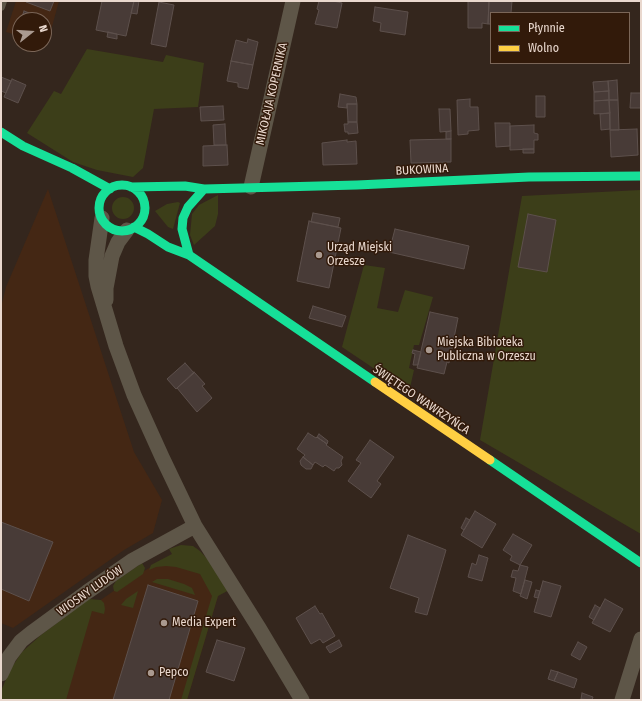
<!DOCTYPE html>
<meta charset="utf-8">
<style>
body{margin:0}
#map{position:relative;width:642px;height:701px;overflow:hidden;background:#34261d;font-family:"Fira Sans Condensed",sans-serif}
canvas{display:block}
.frame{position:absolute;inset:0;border:2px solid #e9d8ce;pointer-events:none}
.legend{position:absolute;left:490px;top:12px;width:140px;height:52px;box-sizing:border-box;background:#321a0a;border:1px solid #7b6658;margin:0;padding:5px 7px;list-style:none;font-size:12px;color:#e9d8ce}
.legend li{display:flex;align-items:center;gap:8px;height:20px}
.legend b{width:20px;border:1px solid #7b6658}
.north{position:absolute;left:12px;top:12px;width:40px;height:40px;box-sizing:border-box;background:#321a0a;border:1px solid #7b6658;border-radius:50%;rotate:73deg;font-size:11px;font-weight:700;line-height:16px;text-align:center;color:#e9d8ce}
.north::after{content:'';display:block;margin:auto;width:14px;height:18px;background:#aa9a90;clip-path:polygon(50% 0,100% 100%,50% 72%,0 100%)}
</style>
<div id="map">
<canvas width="642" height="701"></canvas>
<div class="frame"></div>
<ul class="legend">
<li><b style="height:5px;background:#16e098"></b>Płynnie</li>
<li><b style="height:5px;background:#ffcf43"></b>Wolno</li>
</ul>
<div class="north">N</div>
</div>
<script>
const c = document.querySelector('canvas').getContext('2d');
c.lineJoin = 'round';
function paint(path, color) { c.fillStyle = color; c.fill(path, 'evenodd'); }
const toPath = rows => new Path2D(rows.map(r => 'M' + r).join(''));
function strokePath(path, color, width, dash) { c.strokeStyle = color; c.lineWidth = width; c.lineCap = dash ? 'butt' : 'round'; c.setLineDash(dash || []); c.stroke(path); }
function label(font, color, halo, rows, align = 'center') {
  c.font = font + ' "Fira Sans Condensed",sans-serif'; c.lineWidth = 3; c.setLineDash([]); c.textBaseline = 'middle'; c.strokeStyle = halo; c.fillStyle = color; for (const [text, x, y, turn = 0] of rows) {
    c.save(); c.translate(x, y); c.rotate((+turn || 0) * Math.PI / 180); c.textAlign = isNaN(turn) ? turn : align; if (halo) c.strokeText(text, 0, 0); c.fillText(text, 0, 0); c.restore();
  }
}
paint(toPath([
 [16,1,59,1,47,45,44,44,44,20,20,20,20,36,6,32],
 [48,189,134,452,162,500,153,533,124,550,13,628,1,623,1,307,6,287],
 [167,558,200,566,218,596,187,700,4,700,52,634,135,576]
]), '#442714');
paint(toPath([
 [87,49,163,62,166,55,204,63,198,107,154,109,143,168,133,177,97,170,73,162,27,133,54,91,61,94],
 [641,190,641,534,480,440,522,196],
 [218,195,218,214,215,226,194,245,190,235,192,214,199,205],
 '112 208a11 11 0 1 1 22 0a11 11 0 1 1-22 0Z',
 [178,202,180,203,173,229,168,227,155,211,167,204],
 [364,265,385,268,377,308,398,312,405,290,433,297,419,345,414,345,409,368,414,370,409,392,342,347],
 [181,545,193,546,200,551,212,564,231,589,218,596,187,700,181,700,212,596,200,574,176,567,166,566,156,567,149,570,151,565,172,554,169,549],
 [142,563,145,568,143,574,117,592,114,591,113,586,116,581],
 [157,579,168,579,184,584,192,588,195,595,152,582],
 [138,591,133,608,121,605,126,599],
 [89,599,101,600,104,603,105,609,104,614,92,611,66,700,1,700,1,691,10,670,22,652,41,635]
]), '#3c3e19');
const building = toPath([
 [26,1,54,1,50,11,26,2,26,1],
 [102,1,134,1,126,36,96,30,102,1],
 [134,1,139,1,137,14,131,13,134,1],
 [319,1,333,1,342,3,337,28,315,24,319,10,317,9,319,1],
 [468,1,489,1,488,24,482,23,482,28,468,28,468,1],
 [489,1,512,1,511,13,491,13,491,24,488,24,489,1],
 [159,2,174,5,166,47,151,44,159,2],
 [375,7,408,12,405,35,380,31,381,23,373,21,375,7],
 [24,11,48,20,45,31,44,20,21,20,24,11],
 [108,32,117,34,117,39,107,37,108,32],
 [248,39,258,42,253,65,231,61,236,40,247,43,248,39],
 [231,61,253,65,248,89,238,87,238,83,227,81,231,61],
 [1,77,11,81,6,93,1,91,1,77],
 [12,79,26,85,18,103,4,97,12,79],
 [617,80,618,100,609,100,608,81,617,80],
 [608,81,609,91,594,92,593,82,608,81],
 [609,91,609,100,594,101,594,92,609,91],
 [631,93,641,93,641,108,630,108,631,93],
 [340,94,356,97,357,104,347,104,347,108,338,107,340,94],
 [536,96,545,96,545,117,536,117,536,96],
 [470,99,470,107,478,107,479,130,468,131,468,134,458,135,457,100,470,99],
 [609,100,610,113,594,114,594,101,609,100],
 [609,100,618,100,619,130,610,130,609,100],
 [347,104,357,104,357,122,348,122,347,104],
 [223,106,224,120,201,121,200,107,223,106],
 [439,109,450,109,451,131,440,132,439,109],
 [610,113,610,129,601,130,600,114,610,113],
 [348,122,357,122,358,133,348,134,348,132,345,132,344,124,348,124,348,122],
 [495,123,510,123,510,146,496,147,495,123],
 [225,124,226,145,214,145,213,125,225,124],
 [534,125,534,133,538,134,538,140,534,140,534,149,510,150,510,126,534,125],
 [637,129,638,155,611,157,610,130,637,129],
 [451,131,451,139,446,139,446,132,451,131],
 [451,139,451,162,411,163,410,140,451,139],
 [347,140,347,142,356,141,357,164,323,165,322,143,347,140],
 [227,145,228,165,203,166,203,146,227,145],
 [523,149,534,149,534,153,523,153,523,149],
 [313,213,340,218,338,227,311,222,313,213],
 [528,214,556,220,547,272,518,267,528,214],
 [309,221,341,228,329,288,297,281,309,221],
 [395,229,469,246,464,269,389,252,395,229],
 [313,306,346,316,342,327,309,318,313,306],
 [430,312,458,318,449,363,447,362,444,374,417,368,430,312],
 [413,350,421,352,418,365,413,365,415,354,412,353,413,350],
 [185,363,194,373,176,389,167,379,185,363],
 [194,372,205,384,202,386,212,398,197,412,177,388,194,372],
 [308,433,316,438,317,437,327,444,326,445,343,457,341,461,342,465,339,468,336,468,334,471,325,465,323,467,315,462,313,465,303,457,305,455,297,449,308,433],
 [319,434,328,441,327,444,317,437,319,434],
 [370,440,394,457,377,481,381,484,371,498,348,481,361,463,356,460,370,440],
 [303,457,313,465,311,469,306,469,301,465,300,461,303,457],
 [475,511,496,524,482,548,461,535,475,511],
 [466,518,470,520,464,530,461,528,466,518],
 [1,522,53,542,29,601,1,589,1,522],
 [513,534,532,545,520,565,510,560,512,556,503,550,513,534],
 [408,535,446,550,427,615,415,612,419,598,390,588,408,535],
 [479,555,488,558,482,581,468,577,472,563,476,565,479,555],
 [520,565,528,567,521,594,513,591,516,578,511,577,513,570,518,571,520,565],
 [525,580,532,582,527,599,520,596,525,580],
 [543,581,561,586,551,617,534,612,543,581],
 [148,585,198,601,169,700,113,700,148,585],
 [536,590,540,591,538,598,534,597,536,590],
 [605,599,623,609,610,632,592,623,605,599],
 [595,605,600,608,594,620,589,617,595,605],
 [315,606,320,614,322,613,335,636,323,643,320,639,311,644,296,618,315,606],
 [217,640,245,648,234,681,206,672,217,640],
 [339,640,342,646,330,653,326,647,339,640],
 [578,642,587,647,580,660,571,655,578,642],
 [551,670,558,672,554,681,548,679,551,670],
 [558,672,577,679,574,688,554,681,558,672],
 [582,693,593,697,592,700,581,699,582,693]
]);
paint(building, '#483b37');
strokePath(building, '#5d504c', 1);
strokePath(toPath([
 [1,7,3,1]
]), '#5e5648', 8);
strokePath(toPath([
 [251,187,293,1],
 [102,218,96,260,96,276,98,286,116,346,134,395,162,457,195,526,259,628,302,700],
 [106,300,106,288,112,256,118,242,127,230],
 [1,674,9,657,21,641,31,633,87,592,133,560,195,526],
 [622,700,641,639]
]), '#5e5648', 15);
strokePath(toPath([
 [1,132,23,146,72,168,110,189],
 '99 208a23 23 0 1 1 46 0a23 23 0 1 1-46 0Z',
 [131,187,185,186,204,189,357,185,529,177,641,176],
 [134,227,148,234,168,247,189,255,375,382],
 [189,255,182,229,183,218,188,207,204,189],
 [490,460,641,563]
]), '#16e098', 9);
strokePath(toPath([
 [375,382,490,460]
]), '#ffcf43', 9);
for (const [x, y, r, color] of [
 [319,255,4,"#aa9a90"],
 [429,350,4,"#aa9a90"],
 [164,623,4,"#aa9a90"],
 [151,673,4,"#aa9a90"]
]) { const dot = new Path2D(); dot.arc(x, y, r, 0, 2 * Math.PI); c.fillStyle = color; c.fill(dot); strokePath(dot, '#321a0a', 1.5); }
label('12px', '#e9d8ce', '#321a0a', [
 ["MIKOŁAJA KOPERNIKA",272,94,-77],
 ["BUKOWINA",422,170,-3],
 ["ŚWIĘTEGO WAWRZYŃCA",421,400,34],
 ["WIOSNY LUDÓW",90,591,-35]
]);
label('12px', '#e9d8ce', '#321a0a', [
 ["Urząd Miejski",327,248],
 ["Orzesze",327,262],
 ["Miejska Bibioteka",437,343],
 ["Publiczna w Orzeszu",437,357],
 ["Media Expert",172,623],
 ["Pepco",159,673]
], 'left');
</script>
